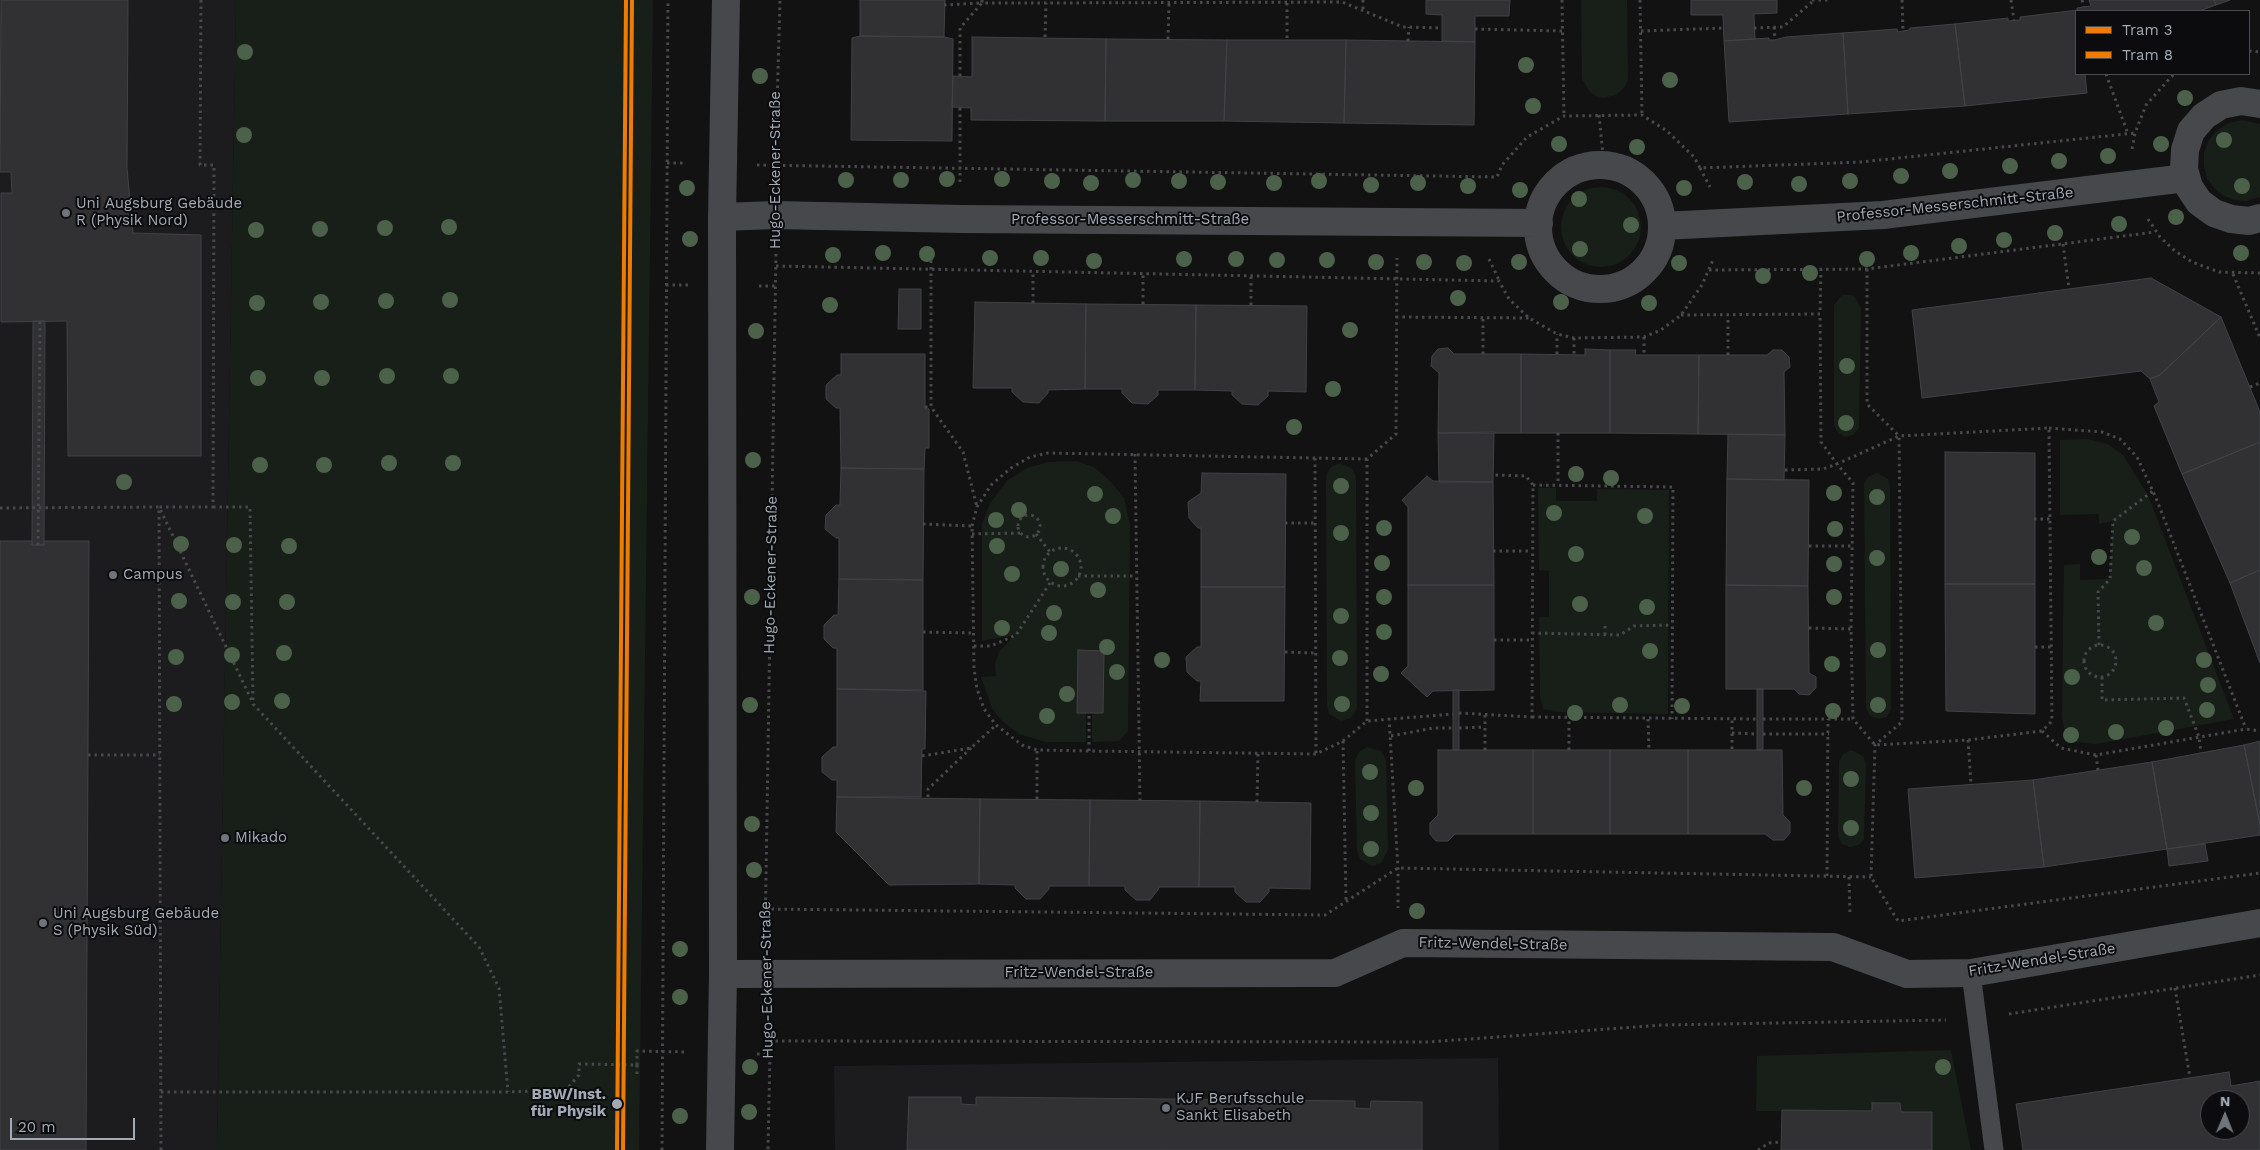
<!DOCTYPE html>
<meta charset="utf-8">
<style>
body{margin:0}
#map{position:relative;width:2260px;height:1150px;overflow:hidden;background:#121212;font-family:"Work Sans",sans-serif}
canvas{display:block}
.legend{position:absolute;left:2075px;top:10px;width:175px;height:65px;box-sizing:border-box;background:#0c0c0e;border:1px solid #484b51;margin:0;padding:6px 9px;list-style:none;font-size:15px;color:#a1aab5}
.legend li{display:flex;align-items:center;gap:10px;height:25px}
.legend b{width:25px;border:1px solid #484b51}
.north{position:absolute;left:2200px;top:1090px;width:50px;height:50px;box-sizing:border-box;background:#0c0c0e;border:1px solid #484b51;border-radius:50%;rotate:1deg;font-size:14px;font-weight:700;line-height:20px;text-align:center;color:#a1aab5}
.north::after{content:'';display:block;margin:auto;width:18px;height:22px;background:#6f757c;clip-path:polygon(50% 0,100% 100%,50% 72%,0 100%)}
.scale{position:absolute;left:10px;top:1118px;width:125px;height:22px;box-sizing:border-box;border:2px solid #a1aab5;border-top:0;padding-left:6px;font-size:15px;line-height:18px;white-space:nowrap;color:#a1aab5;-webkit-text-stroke:4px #0c0c0e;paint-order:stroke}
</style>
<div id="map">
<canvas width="2260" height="1150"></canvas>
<ul class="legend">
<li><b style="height:6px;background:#ef7c00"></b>Tram 3</li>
<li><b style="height:6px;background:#ef7c00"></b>Tram 8</li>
</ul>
<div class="north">N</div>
<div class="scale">20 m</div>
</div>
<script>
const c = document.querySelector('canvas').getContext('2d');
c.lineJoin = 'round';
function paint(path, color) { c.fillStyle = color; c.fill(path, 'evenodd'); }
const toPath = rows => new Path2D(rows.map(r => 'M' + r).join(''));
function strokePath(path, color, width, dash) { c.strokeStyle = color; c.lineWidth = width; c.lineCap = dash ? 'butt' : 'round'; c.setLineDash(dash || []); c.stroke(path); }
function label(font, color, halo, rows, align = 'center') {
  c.font = font + ' "Work Sans",sans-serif'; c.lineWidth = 4; c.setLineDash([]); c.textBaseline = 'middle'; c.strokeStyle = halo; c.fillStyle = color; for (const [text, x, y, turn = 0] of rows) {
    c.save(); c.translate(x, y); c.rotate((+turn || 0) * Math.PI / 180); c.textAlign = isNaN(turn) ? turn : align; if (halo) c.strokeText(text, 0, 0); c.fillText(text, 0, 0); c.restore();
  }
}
paint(toPath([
 [0,0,236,0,217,1150,0,1150],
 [1498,1058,1499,1150,835,1150,834,1066]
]), '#1c1c1e');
paint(toPath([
 [236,0,653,0,639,1150,217,1150],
 [1581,0,1627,0,1628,80,1625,87,1616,95,1603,98,1596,96,1590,92,1582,79],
 [2242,120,2260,124,2260,197,2247,201,2235,200,2224,196,2214,188,2207,178,2204,166,2204,153,2209,140,2217,130,2229,123],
 '1561 227a40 40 0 1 1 80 0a40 40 0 1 1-80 0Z',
 [1842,295,1851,295,1855,297,1861,308,1859,428,1853,435,1845,437,1838,433,1834,425,1834,305],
 [2088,439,2108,444,2123,455,2148,495,2234,719,2096,744,2076,742,2065,732,2062,717,2064,565,2080,564,2080,580,2110,579,2113,521,2099,524,2099,514,2060,515,2060,440],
 [1076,461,1094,467,1111,482,1124,498,1130,525,1128,731,1119,741,1092,742,1092,713,1103,713,1104,651,1078,651,1077,713,1086,713,1086,742,1046,742,1019,734,1001,720,992,708,981,677,996,676,995,664,999,652,1015,635,982,641,982,524,990,503,1008,480,1027,468,1049,462],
 [1339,463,1352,468,1356,477,1357,705,1356,710,1351,718,1341,721,1329,714,1327,705,1326,476,1330,468],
 [1877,473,1888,479,1890,487,1891,710,1886,717,1878,719,1870,716,1866,708,1864,484,1868,477],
 [1538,488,1556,488,1556,501,1597,501,1597,489,1669,490,1668,714,1558,712,1543,709,1540,695,1539,617,1549,617,1549,571,1539,570],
 [1368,747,1381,751,1386,760,1388,850,1381,863,1372,866,1360,859,1357,850,1355,760,1360,751],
 [1851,750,1863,756,1866,764,1864,839,1859,845,1850,847,1842,844,1838,836,1839,761,1844,753],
 [1951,1050,1971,1150,1932,1150,1932,1112,1901,1112,1900,1103,1872,1103,1872,1111,1756,1111,1757,1056]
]), '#181f18');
const building = toPath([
 [1,0,128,0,127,168,133,233,201,235,201,456,68,456,67,321,1,322,1,193,12,193,11,172,0,172,1,0],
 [860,0,945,0,944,37,860,36,860,0],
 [1426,0,1510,0,1509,16,1475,16,1475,42,1442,41,1442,15,1426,14,1426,0],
 [1691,0,1777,0,1777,13,1754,14,1755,39,1724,41,1723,15,1691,15,1691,0],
 [2089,0,2214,0,2216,5,2199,11,2078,11,2077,8,2091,6,2089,0],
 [2214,0,2230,0,2216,5,2214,0],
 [2078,10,2076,74,2085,74,2087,93,1965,106,1955,24,2008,18,2008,21,2020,20,2020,17,2078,10],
 [1955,24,1965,106,1848,114,1843,33,1897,29,1898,32,1909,30,1910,28,1955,24],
 [1843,33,1848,114,1729,122,1724,41,1769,38,1769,40,1775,40,1786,37,1843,33],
 [860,36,944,37,953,39,952,141,851,140,852,38,860,36],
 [972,37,1106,39,1105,121,971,120,971,108,952,107,953,76,972,77,972,37],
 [1106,39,1227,40,1224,121,1105,121,1106,39],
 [1227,40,1346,40,1344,123,1224,121,1227,40],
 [1346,40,1475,42,1474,125,1344,123,1346,40],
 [2151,278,2221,317,2160,375,2150,379,2141,371,1922,398,1912,310,2151,278],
 [899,289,921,289,921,329,898,329,899,289],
 [975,302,1086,304,1085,389,1048,390,1048,393,1039,403,1023,402,1012,392,1012,388,973,388,975,302],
 [1086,304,1196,305,1195,390,1158,390,1158,395,1148,404,1132,403,1122,393,1122,389,1085,389,1086,304],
 [1196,305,1307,306,1306,392,1268,391,1268,396,1258,405,1242,404,1232,395,1232,391,1195,390,1196,305],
 [2221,317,2260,412,2260,442,2182,474,2154,406,2159,402,2150,379,2160,375,2221,317],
 [33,321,45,321,44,545,32,545,33,321],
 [1448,348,1454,354,1521,354,1521,433,1438,433,1439,373,1431,366,1432,356,1438,349,1448,348],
 [1585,349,1610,350,1610,433,1521,433,1521,354,1585,355,1585,349],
 [1610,350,1636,350,1635,355,1699,355,1698,434,1610,433,1610,350],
 [1773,350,1782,350,1789,357,1790,367,1784,372,1785,435,1698,434,1699,355,1767,355,1773,350],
 [841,354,925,354,925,409,929,409,929,448,925,448,924,469,841,468,840,408,836,408,826,399,826,385,837,375,841,375,841,354],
 [1494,432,1493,482,1439,482,1438,433,1494,432],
 [1728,434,1785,435,1784,480,1727,479,1728,434],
 [2260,442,2260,570,2230,583,2182,474,2260,442],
 [1945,452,2035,453,2035,584,1945,584,1945,452],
 [841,468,924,469,923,580,839,579,839,538,836,538,825,529,826,515,836,505,840,505,841,468],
 [1202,473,1286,474,1285,587,1201,587,1201,528,1198,528,1189,518,1188,502,1201,493,1202,473],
 [1427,476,1433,481,1493,482,1494,585,1408,585,1408,507,1402,500,1427,476],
 [1727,479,1809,480,1808,586,1726,585,1727,479],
 [0,541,32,541,32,545,44,545,44,541,89,541,86,1150,0,1150,0,541],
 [2260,570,2260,663,2230,583,2260,570],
 [839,579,923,580,923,690,837,689,837,648,833,648,824,639,824,625,834,615,838,615,839,579],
 [1945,584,2035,584,2035,714,1946,711,1945,584],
 [1408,585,1494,585,1494,690,1433,691,1427,697,1401,673,1408,666,1408,585],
 [1726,585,1808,586,1809,673,1816,677,1816,688,1809,695,1799,694,1794,689,1726,689,1726,585],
 [1201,587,1285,587,1284,701,1200,701,1201,681,1197,681,1187,672,1186,657,1197,647,1201,647,1201,587],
 [1078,650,1104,651,1103,713,1077,713,1078,650],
 [837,689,926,691,925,749,922,749,921,797,837,797,837,780,832,780,822,772,822,757,833,747,837,747,837,689],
 [1757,689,1763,689,1763,749,1757,750,1757,689],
 [1453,690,1459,690,1459,750,1453,750,1453,690],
 [2260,741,2260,825,2244,745,2260,741],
 [2244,745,2260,825,2260,835,2167,849,2152,762,2244,745],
 [1438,750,1533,750,1533,834,1455,834,1448,841,1436,841,1430,834,1430,823,1438,815,1438,750],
 [1533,750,1610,750,1610,834,1533,834,1533,750],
 [1610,750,1688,750,1688,834,1610,834,1610,750],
 [1688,750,1782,750,1783,815,1790,822,1790,833,1784,840,1773,840,1765,834,1688,834,1688,750],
 [2152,762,2167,849,2044,867,2033,780,2152,762],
 [2033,780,2044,867,1915,878,1908,789,2033,780],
 [837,797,980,799,979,884,889,885,836,832,837,797],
 [980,799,1090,800,1089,886,1049,886,1049,889,1040,899,1026,899,1015,888,1015,885,979,884,980,799],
 [1090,800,1200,801,1199,887,1159,887,1158,890,1150,900,1136,900,1125,890,1125,886,1089,886,1090,800],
 [1200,801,1311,803,1310,889,1269,888,1269,892,1260,902,1246,902,1235,892,1235,887,1199,887,1200,801],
 [2205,844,2208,861,2169,866,2167,849,2205,844],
 [2229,1072,2231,1086,2260,1081,2260,1150,2023,1150,2016,1104,2229,1072],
 [2210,1100,2240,1100,2240,1130,2210,1130,2210,1100],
 [909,1097,961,1097,961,1104,976,1105,976,1097,1355,1101,1355,1108,1370,1109,1371,1101,1422,1102,1422,1150,907,1150,909,1097],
 [1872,1103,1900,1103,1901,1112,1932,1112,1932,1150,1781,1150,1782,1110,1872,1111,1872,1103]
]);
paint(building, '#313133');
strokePath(building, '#404246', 1);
strokePath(toPath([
 [982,0,982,3,1046,3,1342,2,1403,27,1442,28],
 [1363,0,1363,10],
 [1562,0,1564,116],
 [1640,0,1642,115],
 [1812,0,1830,0],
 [1902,0,1903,31],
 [2011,0,2014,20],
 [2082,0,2084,7],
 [1287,3,1287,40],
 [944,5,981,3],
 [1774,27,1775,40],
 [1754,28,1783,27,1812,2],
 [1475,29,1562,31],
 [1641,31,1724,28],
 [1045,37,1046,3],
 [1168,39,1169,4],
 [1408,41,1409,27],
 [2249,51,2260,52],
 [2106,74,2128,134],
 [960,76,960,28,982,3],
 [960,108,960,183],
 [1599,115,1604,165],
 [2132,149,2135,133,2146,105,2171,77,2175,74],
 [667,163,686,163],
 [757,165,1497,177,1502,165,1527,137,1564,116,1642,115,1667,131,1694,157,1700,168,1861,162,2135,133],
 [1700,168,1710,187],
 [775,179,780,0],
 [2148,219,2160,237,2175,251,2192,262,2219,272,2260,273],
 [2063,244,2069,289],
 [931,254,931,407,963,452,977,507],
 [1489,259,1499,280],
 [776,266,1499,281,1509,299,1529,318,1557,334,1574,338,1644,337,1661,330,1681,315,1702,285,1713,260],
 [1867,269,1867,404,1899,436,1902,722,1875,745,1871,877,1898,921,2260,873],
 [1709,270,1867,269,2155,232],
 [2233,274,2260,338],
 [666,285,688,285],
 [759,286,775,286],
 [1033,303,1033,272],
 [1143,304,1143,274],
 [1251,305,1251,277],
 [1681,315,1820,314,1821,269],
 [1396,317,1529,318],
 [1644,337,1644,355],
 [1574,338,1574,355],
 [1483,354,1483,319],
 [1557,354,1557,334],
 [1728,355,1728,316],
 [2250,387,2260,383],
 [925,407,931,407],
 [2049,428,2102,432,2120,439,2137,457,2156,498,2246,729],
 [1558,433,1558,485],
 [1135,454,1140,800],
 [1315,458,1316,754],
 [1785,470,1823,469,1837,464,1899,436,2049,428,2052,721,2042,731,1968,740,1875,745,1853,719,1851,629,1853,483,1837,464,1821,442,1820,314],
 [1533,485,1673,487,1672,719],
 [213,507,250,507,253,704,479,947,499,988,508,1092],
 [0,508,159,507,252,701],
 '1018 526a11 11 0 1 1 22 0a11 11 0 1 1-22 0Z',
 [2034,519,2050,519],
 [1285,523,1316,523],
 [923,524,972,526,974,669,977,689,984,709,996,725,1022,745,1037,750,1089,751,1316,754,1343,741,1367,721,1453,714],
 [972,526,977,507,991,485,1011,468,1030,457,1048,453,1367,459],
 [972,534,1020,533],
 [1036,534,1050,552],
 [1809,546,1852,546],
 '1043 567a19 19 0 1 1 38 0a19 19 0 1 1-38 0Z',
 [1493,551,1532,551],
 [1078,576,1136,576],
 [1809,628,1851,629],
 [923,632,973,633],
 [1532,633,1620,635,1634,626,1672,625],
 [1605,635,1605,625],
 [1494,640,1532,640],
 '2084 661a16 16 0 1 1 32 0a16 16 0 1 1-32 0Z',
 [2099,645,2098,592,2110,579,2113,521,2153,491],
 [974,646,991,646,1016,635,1050,583],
 [2035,647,2051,647],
 [1285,652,1316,653],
 [2102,677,2102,700,2184,698,2199,737,2201,753],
 [1459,713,1532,717,1533,485,1526,476,1494,475],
 [1532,717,1757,719],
 [1389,718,1398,868,1398,908],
 [1648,719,1649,750],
 [1763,719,1853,719],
 [1367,721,1367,459,1396,434,1397,258],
 [1459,728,1485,727],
 [2042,731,2061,748,2096,755,2246,729,2260,731],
 [1732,733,1757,734],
 [1763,734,1829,734],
 [1391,736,1433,728,1453,728],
 [1968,740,1971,784],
 [1343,741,1346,901],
 [1732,749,1732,720],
 [1485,750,1485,715],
 [1569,750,1569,719],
 [1089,751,1089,713],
 [88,755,160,755],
 [2096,755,2098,770],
 [922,756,971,748,996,725],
 [928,797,928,789,971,748],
 [1037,799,1037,750],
 [1257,802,1258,753],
 [1827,876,1828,719],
 [1849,877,1850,915],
 [765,909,1325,915,1398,868,1871,877],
 [765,939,776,251],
 [2175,988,2190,1078],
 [768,1010,770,1054,768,1150],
 [2009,1014,2260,975],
 [769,1041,1428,1042,1663,1025,1946,1020],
 [757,1054,770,1054],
 [637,1065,637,1077],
 [161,1092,508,1092,566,1090,579,1075,579,1064,637,1065,637,1051,686,1052],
 [161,1150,159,507,213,507,214,165,200,165,201,0],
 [662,1150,668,0],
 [1758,1150,1769,1143,1781,1142]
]), '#47494d', 3, [2.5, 4]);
strokePath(toPath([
 [1971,973,1994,1150]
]), '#46484b', 19);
strokePath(toPath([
 [2260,104,2241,101,2221,105,2204,116,2191,131,2185,150,2184,169,2189,187,2199,202,2214,213,2231,219,2249,221,2260,218],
 '1538 227a62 62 0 1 1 124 0a62 62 0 1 1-124 0Z',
 [722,217,775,215,961,219,1539,223],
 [1662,226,1883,215,2186,178],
 [723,974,1335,973,1403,943,1833,947,1907,974,1971,973,2260,923],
 [720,1150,723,974,722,217,726,0]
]), '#46484b', 28);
strokePath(toPath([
 [38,545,40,321]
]), '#47494d', 3, [2.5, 4]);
strokePath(toPath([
 [617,1150,626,0]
]), '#ef7c00', 4);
strokePath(toPath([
 [623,1150,632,0]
]), '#ef7c00', 4);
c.fillStyle = '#4b6149';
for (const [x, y] of [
 [245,52],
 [1526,65],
 [760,76],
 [1670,80],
 [2185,98],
 [1533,106],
 [244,135],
 [2224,140],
 [1559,144],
 [2161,144],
 [1637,147],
 [2108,156],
 [2059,161],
 [2010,166],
 [1950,171],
 [1901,176],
 [947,179],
 [1002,179],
 [846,180],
 [901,180],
 [1133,180],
 [1052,181],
 [1179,181],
 [1319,181],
 [1850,181],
 [1218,182],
 [1745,182],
 [1091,183],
 [1274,183],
 [1418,183],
 [1799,184],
 [1371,185],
 [1468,186],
 [2242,186],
 [687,188],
 [1684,188],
 [1520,190],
 [1579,199],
 [2176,217],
 [2119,224],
 [1631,225],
 [449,227],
 [385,228],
 [320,229],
 [256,230],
 [2055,233],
 [690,239],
 [2004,240],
 [1959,246],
 [1580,249],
 [883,253],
 [1911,253],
 [2241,253],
 [927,254],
 [833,255],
 [990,258],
 [1041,258],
 [1184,259],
 [1236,259],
 [1867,259],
 [1277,260],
 [1327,260],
 [1094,261],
 [1376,262],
 [1424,262],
 [1519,262],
 [1464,263],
 [1679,263],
 [1810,273],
 [1763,276],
 [1458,298],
 [450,300],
 [386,301],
 [321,302],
 [1561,302],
 [257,303],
 [1649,303],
 [830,305],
 [1350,330],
 [756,331],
 [1847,366],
 [387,376],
 [451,376],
 [258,378],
 [322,378],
 [1333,389],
 [1846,423],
 [1294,427],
 [753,460],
 [389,463],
 [453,463],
 [260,465],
 [324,465],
 [1576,474],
 [1611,478],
 [124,482],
 [1341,486],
 [1834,493],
 [1095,494],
 [1877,497],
 [1019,510],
 [1554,513],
 [1113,516],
 [1645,516],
 [996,520],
 [1384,528],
 [1835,529],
 [1341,533],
 [2132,537],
 [181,544],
 [234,545],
 [289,546],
 [997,546],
 [1576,554],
 [2099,557],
 [1877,558],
 [1382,563],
 [1834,564],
 [2144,568],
 [1061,569],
 [1012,574],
 [1098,590],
 [752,597],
 [1384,597],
 [1834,597],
 [179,601],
 [233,602],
 [287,602],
 [1580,604],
 [1647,607],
 [1054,613],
 [1341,616],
 [2156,623],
 [1002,628],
 [1384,632],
 [1049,633],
 [1107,647],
 [1878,650],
 [1650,651],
 [284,653],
 [232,655],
 [176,657],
 [1340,658],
 [1162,660],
 [2204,660],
 [1832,664],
 [1117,672],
 [1381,674],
 [2072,677],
 [2208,685],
 [1067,694],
 [282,701],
 [232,702],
 [174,704],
 [1342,704],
 [750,705],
 [1620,705],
 [1878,705],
 [1682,706],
 [2207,710],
 [1833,711],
 [1575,713],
 [1047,716],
 [2166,728],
 [2116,732],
 [2071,735],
 [1370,772],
 [1851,779],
 [1416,788],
 [1804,788],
 [1371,813],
 [752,824],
 [1851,828],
 [1371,849],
 [754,870],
 [1417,911],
 [680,949],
 [680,997],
 [750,1067],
 [1943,1067],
 [749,1112],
 [680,1116]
]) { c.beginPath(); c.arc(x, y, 8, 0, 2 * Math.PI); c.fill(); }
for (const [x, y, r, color] of [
 [66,213,5,"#6f757c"],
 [113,575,5,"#6f757c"],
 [225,838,5,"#6f757c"],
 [43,923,5,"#6f757c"],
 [617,1104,6,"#a1aab5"],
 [1166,1108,5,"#6f757c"]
]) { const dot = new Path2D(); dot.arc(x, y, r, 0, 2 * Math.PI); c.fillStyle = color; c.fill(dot); strokePath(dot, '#0c0c0e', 2); }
label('15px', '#a1aab5', '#0c0c0e', [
 ["Hugo-Eckener-Straße",776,170,-90],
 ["Professor-Messerschmitt-Straße",1955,205,-6],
 ["Professor-Messerschmitt-Straße",1130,220],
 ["Hugo-Eckener-Straße",771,575,-89],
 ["Fritz-Wendel-Straße",1493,944,1],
 ["Fritz-Wendel-Straße",2042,960,-9],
 ["Fritz-Wendel-Straße",1079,973],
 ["Hugo-Eckener-Straße",767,980,-91]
]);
label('15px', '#a1aab5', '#0c0c0e', [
 ["Uni Augsburg Gebäude",76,204],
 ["R (Physik Nord)",76,221],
 ["Campus",123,575],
 ["Mikado",235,838],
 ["Uni Augsburg Gebäude",53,914],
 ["S (Physik Süd)",53,931],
 ["KJF Berufsschule",1176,1099],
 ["Sankt Elisabeth",1176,1116]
], 'left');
label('bold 15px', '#a1aab5', '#0c0c0e', [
 ["BBW/Inst.",606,1095],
 ["für Physik",606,1112]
], 'right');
</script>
